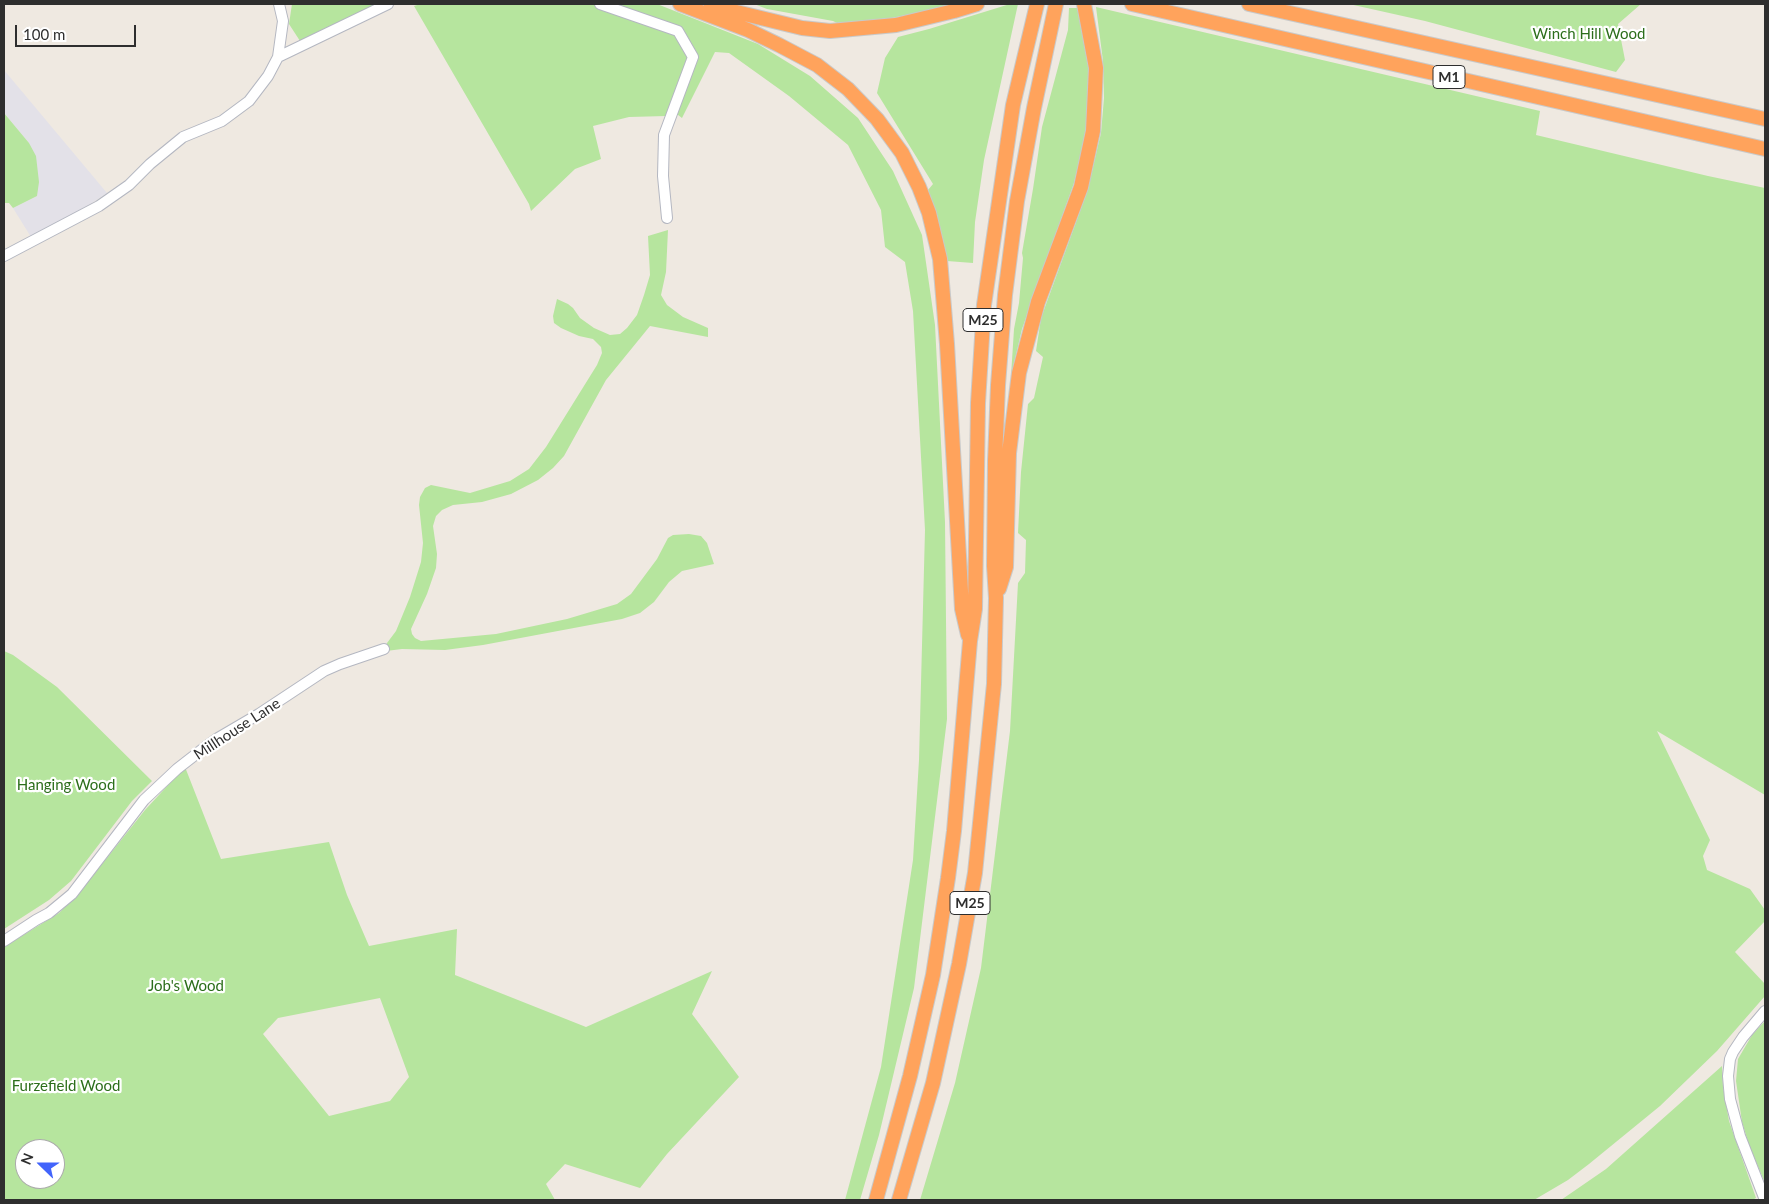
<!DOCTYPE html>
<style>
body{margin:0}
#map{position:relative;width:1769px;height:1204px;overflow:hidden;background:#efe9e1;font-family:Lato,sans-serif}
canvas{display:block}
.frame{position:absolute;inset:0;border:5px solid #2e2e2e;pointer-events:none}
.north{position:absolute;left:15px;top:1139px;width:50px;height:50px;box-sizing:border-box;background:#fff;border:1px solid #ababab;border-radius:50%;rotate:292deg;font-size:14px;font-weight:700;line-height:20px;text-align:center;color:#2e2e2e}
.north::after{content:'';display:block;margin:auto;width:18px;height:22px;background:#4264fb;clip-path:polygon(50% 0,100% 100%,50% 72%,0 100%)}
.scale{position:absolute;left:15px;top:25px;width:121px;height:22px;box-sizing:border-box;border:2px solid #2e2e2e;border-top:0;padding-left:6px;font-size:15px;line-height:18px;white-space:nowrap;color:#2e2e2e;-webkit-text-stroke:4px #fff;paint-order:stroke}
</style>
<div id="map">
<canvas width="1769" height="1204"></canvas>
<div class="frame"></div>
<div class="north">N</div>
<div class="scale">100 m</div>
</div>
<script>
const c = document.querySelector('canvas').getContext('2d');
c.lineJoin = 'round';
function paint(path, color) { c.fillStyle = color; c.fill(path, 'evenodd'); }
const toPath = rows => new Path2D(rows.map(r => 'M' + r).join(''));
function strokePath(path, color, width, dash) { c.strokeStyle = color; c.lineWidth = width; c.lineCap = dash ? 'butt' : 'round'; c.setLineDash(dash || []); c.stroke(path); }
function label(font, color, halo, rows, align = 'center') {
  c.font = font + ' Lato,sans-serif'; c.lineWidth = 4.5; c.setLineDash([]); c.textBaseline = 'middle'; c.strokeStyle = halo; c.fillStyle = color; for (const [text, x, y, turn = 0] of rows) {
    c.save(); c.translate(x, y); c.rotate((+turn || 0) * Math.PI / 180); c.textAlign = isNaN(turn) ? turn : align; if (halo) c.strokeText(text, 0, 0); c.fillText(text, 0, 0); c.restore();
  }
}
paint(toPath([
 [4,70,107,193,89,205,31,237,13,208,37,196,29,143,4,113]
]), '#e3e1e8');
paint(toPath([
 [292,4,379,4,300,41,289,24],
 [420,4,657,4,758,44,810,76,858,118,893,171,922,235,935,325,945,522,947,719,914,988,879,1135,860,1200,845,1200,881,1067,913,860,919,760,925,530,913,311,905,262,885,247,881,210,848,145,789,96,729,53,715,52,682,118,669,108,666,116,629,117,593,126,601,159,575,169,531,211,529,204,414,6],
 [754,4,950,4,926,11,883,20,837,23,833,21,767,9],
 [1010,4,1018,4,984,160,975,222,973,263,947,261,937,215,928,190,933,184,877,93,885,58,898,37,929,29],
 [1349,4,1641,4,1618,24,1625,60,1616,72,1425,21],
 [1096,7,1540,111,1536,135,1708,176,1765,188,1765,795,1657,731,1710,840,1703,856,1707,870,1750,889,1765,910,1765,921,1735,952,1765,984,1765,996,1717,1051,1660,1106,1589,1164,1568,1180,1534,1200,920,1200,955,1083,981,968,1010,731,1018,583,1025,573,1026,540,1018,533,1021,472,1028,404,1034,398,1043,357,1036,351,1041,318,1087,192,1101,133,1104,98,1103,61],
 [1069,8,1077,8,1084,31,1089,72,1089,110,1084,143,1074,183,1022,329,1011,376,1014,329,1019,303,1023,258,1022,253,1033,189,1042,127,1068,30],
 [4,113,29,143,36,156,39,182,37,196,13,208,9,203,4,203],
 [668,230,666,272,661,295,667,305,683,317,708,328,708,337,650,326,606,380,564,456,553,468,538,480,511,494,482,502,453,505,442,510,436,516,433,526,437,554,436,568,427,594,411,629,412,634,415,638,421,641,496,634,567,619,617,604,631,594,657,559,668,538,673,535,689,534,701,536,707,543,714,564,682,571,669,582,654,602,640,613,622,619,483,645,445,650,402,649,386,651,387,643,396,631,410,597,421,562,423,543,419,505,420,497,425,488,431,485,470,493,510,481,529,469,546,447,597,365,602,353,601,347,593,339,579,336,561,328,554,323,553,316,557,299,568,304,573,308,580,318,594,328,610,335,620,334,627,328,637,315,644,295,650,275,648,236],
 [4,651,13,655,57,687,152,781,132,801,71,881,49,900,4,929],
 [185,767,221,859,329,842,347,895,369,946,457,929,455,975,586,1027,712,971,692,1014,739,1077,667,1154,640,1188,565,1164,546,1184,555,1200,4,1200,4,947,59,913,79,893,145,810],
 [380,998,409,1077,390,1101,329,1116,263,1034,278,1018],
 [25,1149,55,1149,55,1179,25,1179],
 [1765,1021,1765,1183,1749,1145,1742,1122,1736,1081,1738,1059,1752,1035],
 [1722,1066,1723,1086,1729,1121,1756,1198,1752,1200,1561,1200,1606,1169]
]), '#b6e59e');
const minor = toPath([
 [600,4,678,31,693,57,664,135,663,176,667,218],
 [278,57,388,4],
 [4,256,99,206,129,185,150,164,183,137,222,121,249,101,268,76,278,57,283,21,279,4],
 [4,941,36,920,49,913,72,894,144,800,177,769,204,748,218,738,259,714,324,671,340,664,384,649],
 [1765,1200,1740,1136,1730,1099,1728,1076,1730,1059,1733,1052,1743,1037,1765,1011]
]);
const highway = toPath([
 [680,4,748,30,779,45,817,65,848,89,877,119,902,153,919,187,929,213,940,259,947,344,962,609,968,635],
 [711,4,724,9,802,28,830,31,896,25,954,11,977,4],
 [1132,4,1765,149],
 [1249,4,1765,119],
 [999,589,1006,567,1009,453,1019,373,1038,302,1081,187,1093,131,1096,68,1084,4],
 [876,1200,910,1076,933,975,948,878,954,831,970,641,975,609,978,403,984,305,1013,105,1037,4],
 [899,1200,933,1083,959,964,975,873,994,684,996,598,994,566,995,461,998,385,1005,295,1017,201,1034,108,1056,4]
]);
strokePath(minor, '#b4b7c1', 12);
strokePath(highway, '#c9c9c9', 16);
strokePath(minor, '#fff', 10);
strokePath(highway, '#ffa35c', 14);
for (const [x, y, w] of [
 [1449,77,32],
 [983,320,40],
 [970,903,40]
]) { const box = new Path2D(); box.roundRect(x - w / 2, y - 11.5, w, 23, 4); c.fillStyle = '#fff'; c.fill(box); strokePath(box, '#2e2e2e', 1); }
label('bold 14px', '#2e2e2e', null, [
 ["M1",1449,77],
 ["M25",983,320],
 ["M25",970,903]
]);
label('15px', '#2c6e1b', '#fff', [
 ["Winch Hill Wood",1589,34],
 ["Hanging Wood",66,785],
 ["Job's Wood",186,986],
 ["Furzefield Wood",66,1086]
]);
label('15px', '#2e2e2e', '#fff', [
 ["Millhouse Lane",237,729,-33]
]);
</script>
